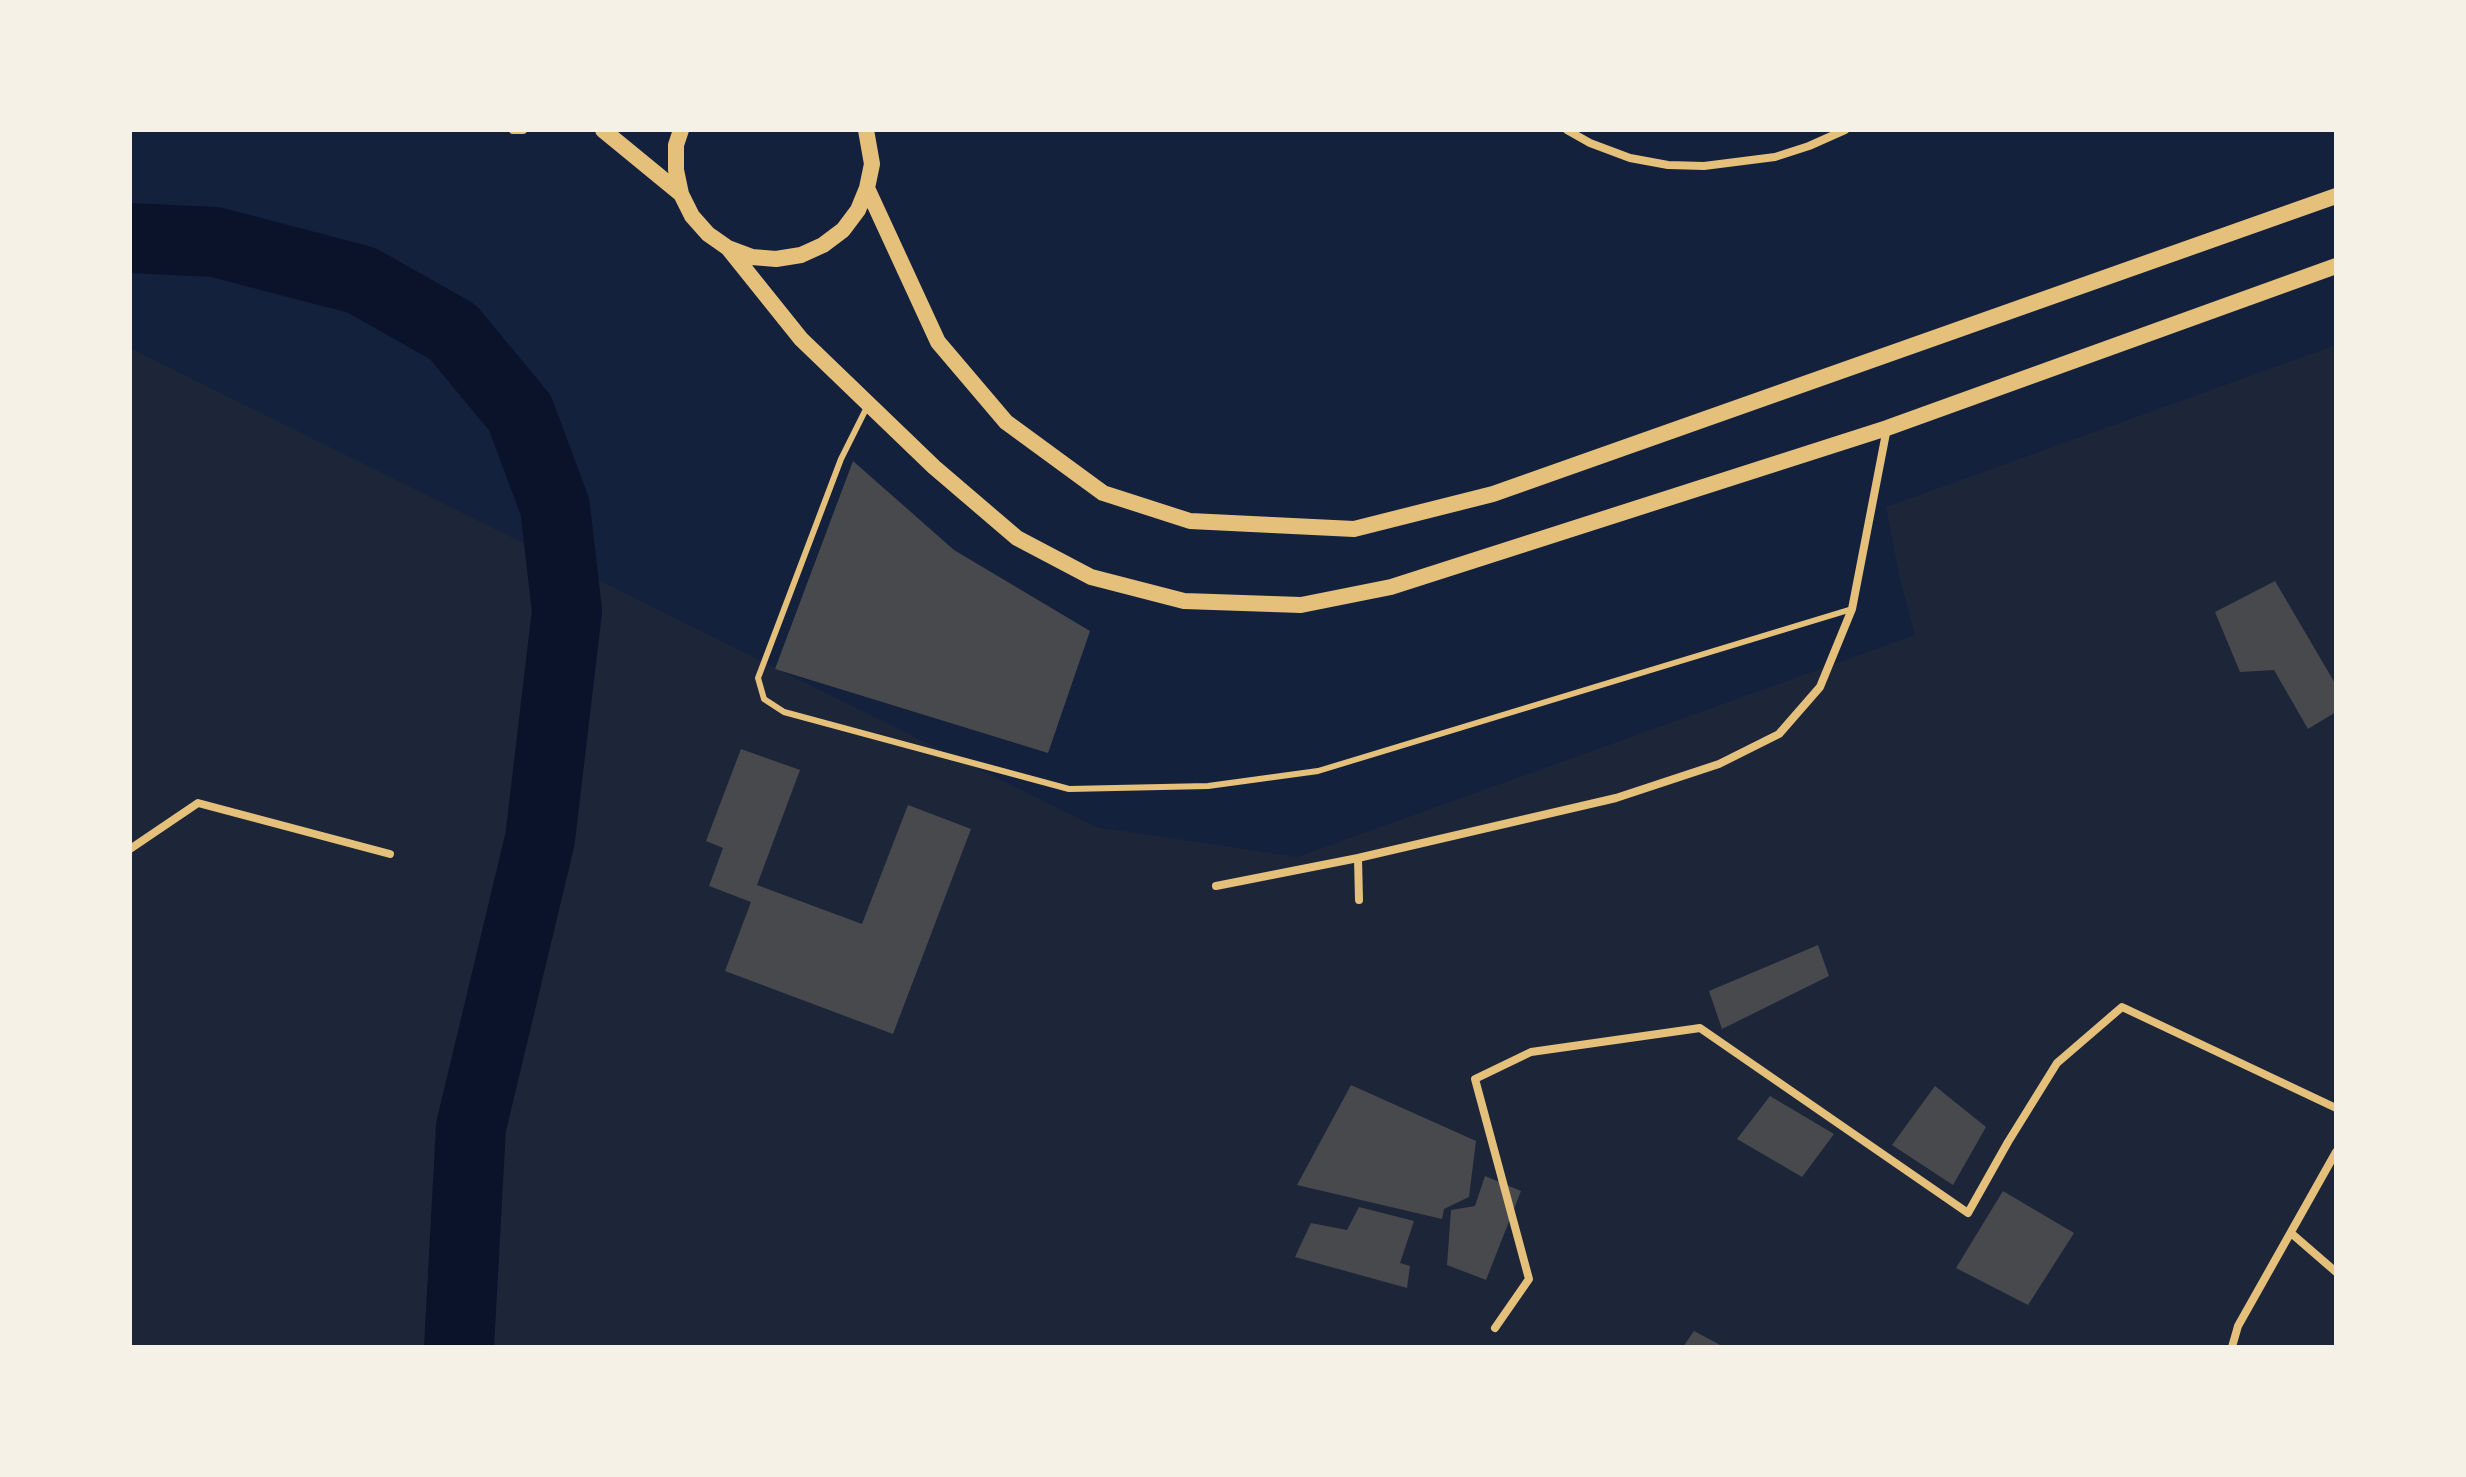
<!DOCTYPE html>
<style>
body{margin:0}
#map{position:relative;width:2466px;height:1477px;overflow:hidden;background:#14213d;font-family:"Roboto Condensed",sans-serif}
canvas{display:block}
.frame{position:absolute;inset:0;border:132px solid #f6f1e7;pointer-events:none}
</style>
<div id="map">
<canvas width="2466" height="1477"></canvas>
<div class="frame"></div>
</div>
<script>
const c = document.querySelector('canvas').getContext('2d');
c.lineJoin = 'round';
function paint(path, color) { c.fillStyle = color; c.fill(path, 'evenodd'); }
const toPath = rows => new Path2D(rows.map(r => 'M' + r).join(''));
function strokePath(path, color, width, dash) { c.strokeStyle = color; c.lineWidth = width; c.lineCap = dash ? 'butt' : 'round'; c.setLineDash(dash || []); c.stroke(path); }
paint(toPath([
 [2336,345,2336,1347,130,1347,130,348,1096,827,1297,857,1915,635,1900,579,1886,507]
]), '#1d2539');
strokePath(toPath([
 [130,238,215,242,361,280,453,332,520,413,555,507,567,611,540,839,471,1127,459,1347]
]), '#0b132b', 70);
paint(toPath([
 [853,461,954,550,1090,631,1048,753,775,669],
 [2275,581,2336,685,2336,712,2308,729,2274,670,2240,672,2215,612],
 [741,749,800,770,757,885,862,924,908,805,971,829,893,1034,725,971,751,902,709,886,723,848,706,841],
 [1818,945,1829,976,1722,1029,1709,991],
 [1351,1085,1476,1141,1469,1197,1444,1209,1442,1219,1297,1185],
 [1935,1086,1986,1127,1953,1185,1892,1145],
 [1770,1096,1834,1134,1802,1177,1737,1139],
 [1485,1176,1521,1191,1486,1280,1447,1265,1451,1210,1475,1206],
 [2003,1191,2074,1233,2028,1305,1956,1268],
 [1359,1207,1414,1221,1400,1263,1410,1266,1407,1288,1295,1257,1311,1223,1347,1230],
 [1694,1331,1724,1347,1683,1347]
]), '#48494c');
strokePath(toPath([
 [867,407,841,459,758,678,764,699,784,712,1069,789,1208,786,1318,771,1852,609]
]), '#e5c07b', 6);
strokePath(toPath([
 [513,130,523,130],
 [1567,130,1590,143,1630,158,1668,165,1704,166,1775,157,1809,146,1845,130],
 [130,849,198,803,390,854],
 [1216,886,1358,858],
 [1359,900,1358,858,1616,798,1719,764,1779,734,1820,687,1852,609,1887,428],
 [2291,1233,2336,1272],
 [1495,1328,1529,1279,1475,1079,1531,1052,1700,1028,1968,1213,2008,1142,2057,1063,2122,1007,2336,1108],
 [2232,1347,2238,1326,2336,1152]
]), '#e5c07b', 8);
strokePath(toPath([
 [603,130,681,194],
 [681,130,676,145,676,170,681,194,692,216,708,234,728,248,752,257,776,259,801,255,823,245,843,230,858,210,867,188,872,164,866,130],
 [867,188,938,342,1006,422,1103,493,1190,521,1354,529,1493,494,2336,196],
 [728,248,801,339,934,467,1017,538,1091,577,1184,601,1301,605,1391,587,1887,428,2336,266]
]), '#e5c07b', 16);
</script>
